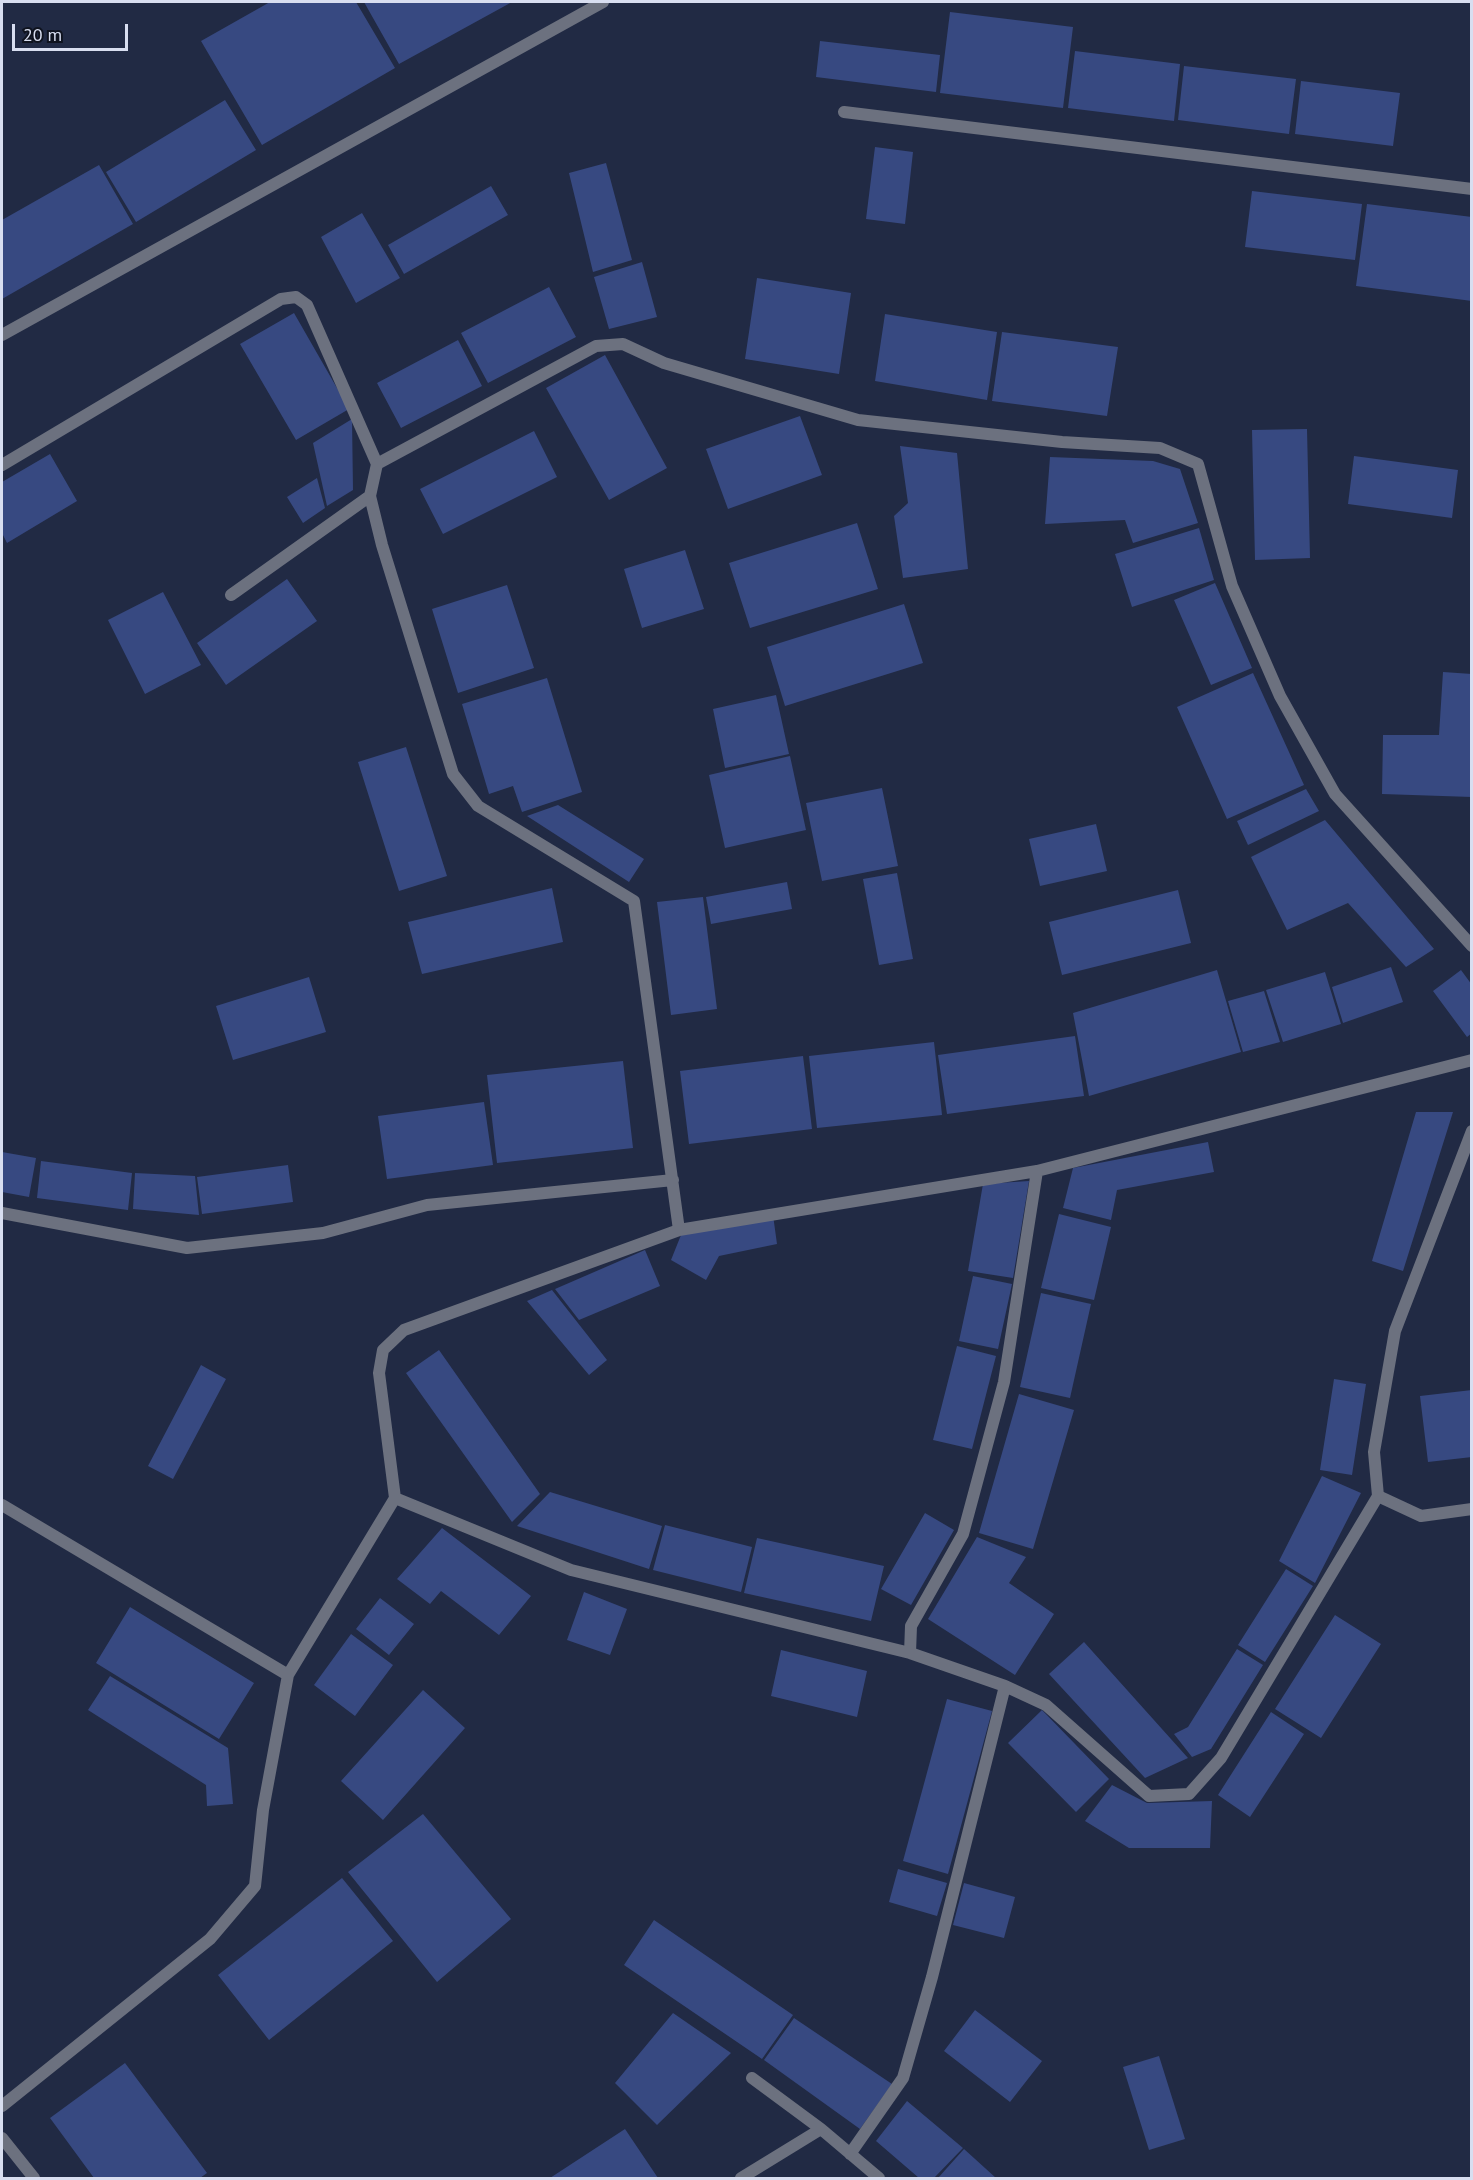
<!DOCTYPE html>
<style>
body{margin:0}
#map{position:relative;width:1473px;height:2180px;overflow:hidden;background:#212a44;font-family:"PT Sans",sans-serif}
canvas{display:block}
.frame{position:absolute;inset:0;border:3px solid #d8def0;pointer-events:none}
.scale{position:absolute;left:12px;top:24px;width:116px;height:27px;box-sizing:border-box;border:3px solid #d8def0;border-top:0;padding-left:8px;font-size:18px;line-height:21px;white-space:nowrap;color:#d8def0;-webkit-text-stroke:4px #0f131f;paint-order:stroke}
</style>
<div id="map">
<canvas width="1473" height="2180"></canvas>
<div class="frame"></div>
<div class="scale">20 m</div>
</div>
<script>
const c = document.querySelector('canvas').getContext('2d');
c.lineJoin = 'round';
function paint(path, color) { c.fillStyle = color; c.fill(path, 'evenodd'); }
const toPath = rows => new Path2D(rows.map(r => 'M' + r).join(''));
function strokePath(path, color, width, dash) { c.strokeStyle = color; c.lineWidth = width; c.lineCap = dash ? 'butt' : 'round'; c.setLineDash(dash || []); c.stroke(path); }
paint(toPath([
 [270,2,356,2,395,68,262,145,201,41],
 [364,2,512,2,399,64],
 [950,12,1073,27,1063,108,940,93],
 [820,41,940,55,936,92,816,77],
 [1075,51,1180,64,1174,121,1068,108],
 [1184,66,1296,79,1289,134,1178,120],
 [1301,81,1400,93,1393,146,1295,134],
 [225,100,256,150,136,222,106,172],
 [875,147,913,152,905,224,866,219],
 [606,163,632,260,593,272,569,173],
 [99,165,133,224,2,299,2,220],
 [491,186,508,215,404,274,388,245],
 [1252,191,1362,204,1355,260,1245,247],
 [1367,204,1472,217,1472,301,1356,286],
 [362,213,400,278,356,303,321,237],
 [642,262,657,317,609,329,594,277],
 [757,278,851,293,839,374,745,359],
 [549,287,576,337,488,383,461,333],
 [294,313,349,409,296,440,240,344],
 [885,314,997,332,987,400,875,381],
 [1002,332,1118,347,1107,416,992,401],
 [458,340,482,386,401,428,377,383],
 [605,355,667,468,609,500,546,388],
 [800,416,822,475,728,509,706,449],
 [352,419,353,490,327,506,313,443],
 [1307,429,1310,558,1255,560,1252,430],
 [534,431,557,477,443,534,420,489],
 [900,446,957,453,968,569,903,578,894,516,908,503],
 [50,454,77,501,7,543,2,533,2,482],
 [1354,456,1458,470,1452,518,1348,504],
 [1050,457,1153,461,1180,469,1198,523,1133,543,1125,520,1045,524],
 [317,478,325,508,303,523,287,497],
 [857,523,878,589,750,628,729,563],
 [1199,528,1214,580,1132,607,1115,554],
 [685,550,704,609,642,628,624,569],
 [287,579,317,621,226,685,197,643],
 [1215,583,1252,668,1211,685,1174,600],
 [507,585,534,668,458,693,432,609],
 [163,592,201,665,145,694,108,620],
 [904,604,923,663,785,706,767,647],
 [1443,672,1472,674,1472,797,1382,794,1383,735,1439,735],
 [1253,673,1304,785,1227,819,1177,707],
 [547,678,582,792,522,812,513,786,489,794,462,704],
 [776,695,789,754,725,768,713,709],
 [406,747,447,876,399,891,358,762],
 [790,756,806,830,725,848,709,775],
 [882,788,898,866,822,881,806,803],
 [1306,789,1319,811,1248,845,1237,821],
 [558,805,644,859,629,882,527,816],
 [1325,820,1434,949,1406,967,1348,903,1287,930,1251,857],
 [1096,824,1107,871,1040,886,1029,839],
 [897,873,913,959,879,965,863,879],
 [787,882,792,909,711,924,706,897],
 [552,888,563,942,422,974,408,922],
 [1178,890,1191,943,1062,975,1049,922],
 [703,897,717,1009,671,1015,657,902],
 [1391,967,1403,1002,1343,1023,1332,987],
 [1217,970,1241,1052,1089,1096,1073,1013],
 [1461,970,1472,985,1472,1033,1467,1037,1433,991],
 [1325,972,1341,1024,1283,1042,1266,990],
 [309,977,326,1032,233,1060,216,1006],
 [1264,991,1280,1042,1243,1052,1228,1001],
 [1075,1036,1084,1096,947,1114,938,1055],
 [934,1042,942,1115,817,1128,809,1056],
 [803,1056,812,1129,689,1144,680,1071],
 [623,1061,633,1148,497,1163,487,1075],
 [484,1102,493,1165,387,1179,378,1116],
 [1416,1112,1453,1112,1403,1271,1372,1261],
 [1208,1142,1214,1172,1117,1190,1111,1220,1063,1208,1073,1168],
 [2,1152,36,1158,29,1197,2,1192],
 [41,1161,132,1173,128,1210,37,1198],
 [288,1165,293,1202,202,1214,197,1177],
 [135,1173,195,1176,199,1215,133,1209],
 [1029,1181,1013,1278,968,1271,983,1184],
 [1059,1214,1111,1227,1094,1300,1041,1288],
 [773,1215,777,1244,719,1256,706,1280,671,1260,685,1225],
 [645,1250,660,1286,579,1320,555,1289],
 [973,1276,1012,1284,998,1349,959,1341],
 [552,1290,607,1360,589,1375,527,1301],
 [1041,1293,1091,1304,1070,1398,1020,1387],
 [957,1346,996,1356,972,1449,933,1440],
 [439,1350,540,1494,512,1522,406,1373],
 [201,1365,226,1379,173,1479,148,1466],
 [1334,1379,1366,1384,1352,1475,1320,1470],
 [1472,1390,1472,1457,1428,1462,1420,1396],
 [1019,1394,1074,1410,1033,1549,979,1533],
 [1322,1476,1361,1493,1315,1583,1279,1561],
 [550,1492,662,1526,649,1569,517,1526],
 [925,1513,954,1530,911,1605,881,1589],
 [665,1525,752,1547,741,1592,653,1570],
 [442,1528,531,1596,499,1635,441,1591,430,1604,397,1579],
 [977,1537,1026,1557,1009,1583,1054,1614,1015,1675,928,1619],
 [757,1538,884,1566,871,1621,744,1593],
 [1286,1569,1313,1586,1265,1662,1238,1645],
 [584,1592,627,1609,610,1655,567,1640],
 [380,1598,414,1624,389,1655,356,1629],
 [130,1607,254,1683,219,1739,96,1663],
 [1335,1615,1381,1644,1321,1738,1275,1709],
 [351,1634,393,1665,355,1716,314,1685],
 [1084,1642,1188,1758,1145,1778,1049,1674],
 [1237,1649,1263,1665,1211,1749,1192,1757,1174,1734,1188,1727],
 [781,1650,867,1671,857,1717,771,1696],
 [110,1676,228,1748,233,1804,207,1806,206,1785,88,1710],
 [423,1690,465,1728,383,1820,341,1781],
 [947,1699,992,1711,948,1874,903,1861],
 [1042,1710,1109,1779,1076,1812,1008,1743],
 [1271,1712,1304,1734,1250,1817,1218,1795],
 [1112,1785,1147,1803,1212,1801,1210,1848,1129,1848,1085,1821],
 [423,1814,511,1919,437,1982,348,1872],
 [898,1869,947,1883,937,1916,889,1902],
 [342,1878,393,1941,269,2040,218,1975],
 [964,1883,1015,1897,1004,1938,953,1925],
 [654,1920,793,2015,762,2059,624,1965],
 [975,2010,1042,2061,1010,2102,944,2051],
 [673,2013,731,2053,657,2125,615,2083],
 [794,2018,892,2084,860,2129,764,2060],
 [1159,2056,1185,2139,1149,2150,1123,2067],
 [125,2063,207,2173,200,2178,94,2178,50,2118],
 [907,2101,963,2148,934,2178,919,2178,876,2141],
 [625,2129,658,2178,550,2178],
 [964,2149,996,2178,938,2178]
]), '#374981');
strokePath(toPath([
 [2,335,603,2]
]), '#6c717f', 12);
strokePath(toPath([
 [844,112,1472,189],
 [2,465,281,299,296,297,307,305,377,464],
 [370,496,382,545,453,774,478,806,634,901,679,1230],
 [231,595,370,496,377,464,596,346,623,344,664,363,858,420,1062,442,1160,448,1198,464,1232,586,1280,696,1335,794,1472,946],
 [2,1213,187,1248,323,1233,427,1205,673,1180],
 [1378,1496,1421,1516,1472,1509],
 [395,1498,571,1570,910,1653,1005,1686,1046,1705,1149,1796,1189,1794,1221,1758,1378,1496,1374,1452,1395,1331,1472,1131],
 [2,1505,288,1675],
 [910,1653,911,1626,963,1534,1004,1382,1037,1171],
 [752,2078,821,2129,879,2178],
 [2,2106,210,1939,255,1886,263,1810,288,1675,395,1498,379,1373,383,1350,404,1330,679,1230,1037,1171,1472,1060],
 [2,2138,34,2178],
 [850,2154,903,2078,932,1977,1005,1686],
 [741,2178,821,2129]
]), '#6c717f', 12);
</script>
